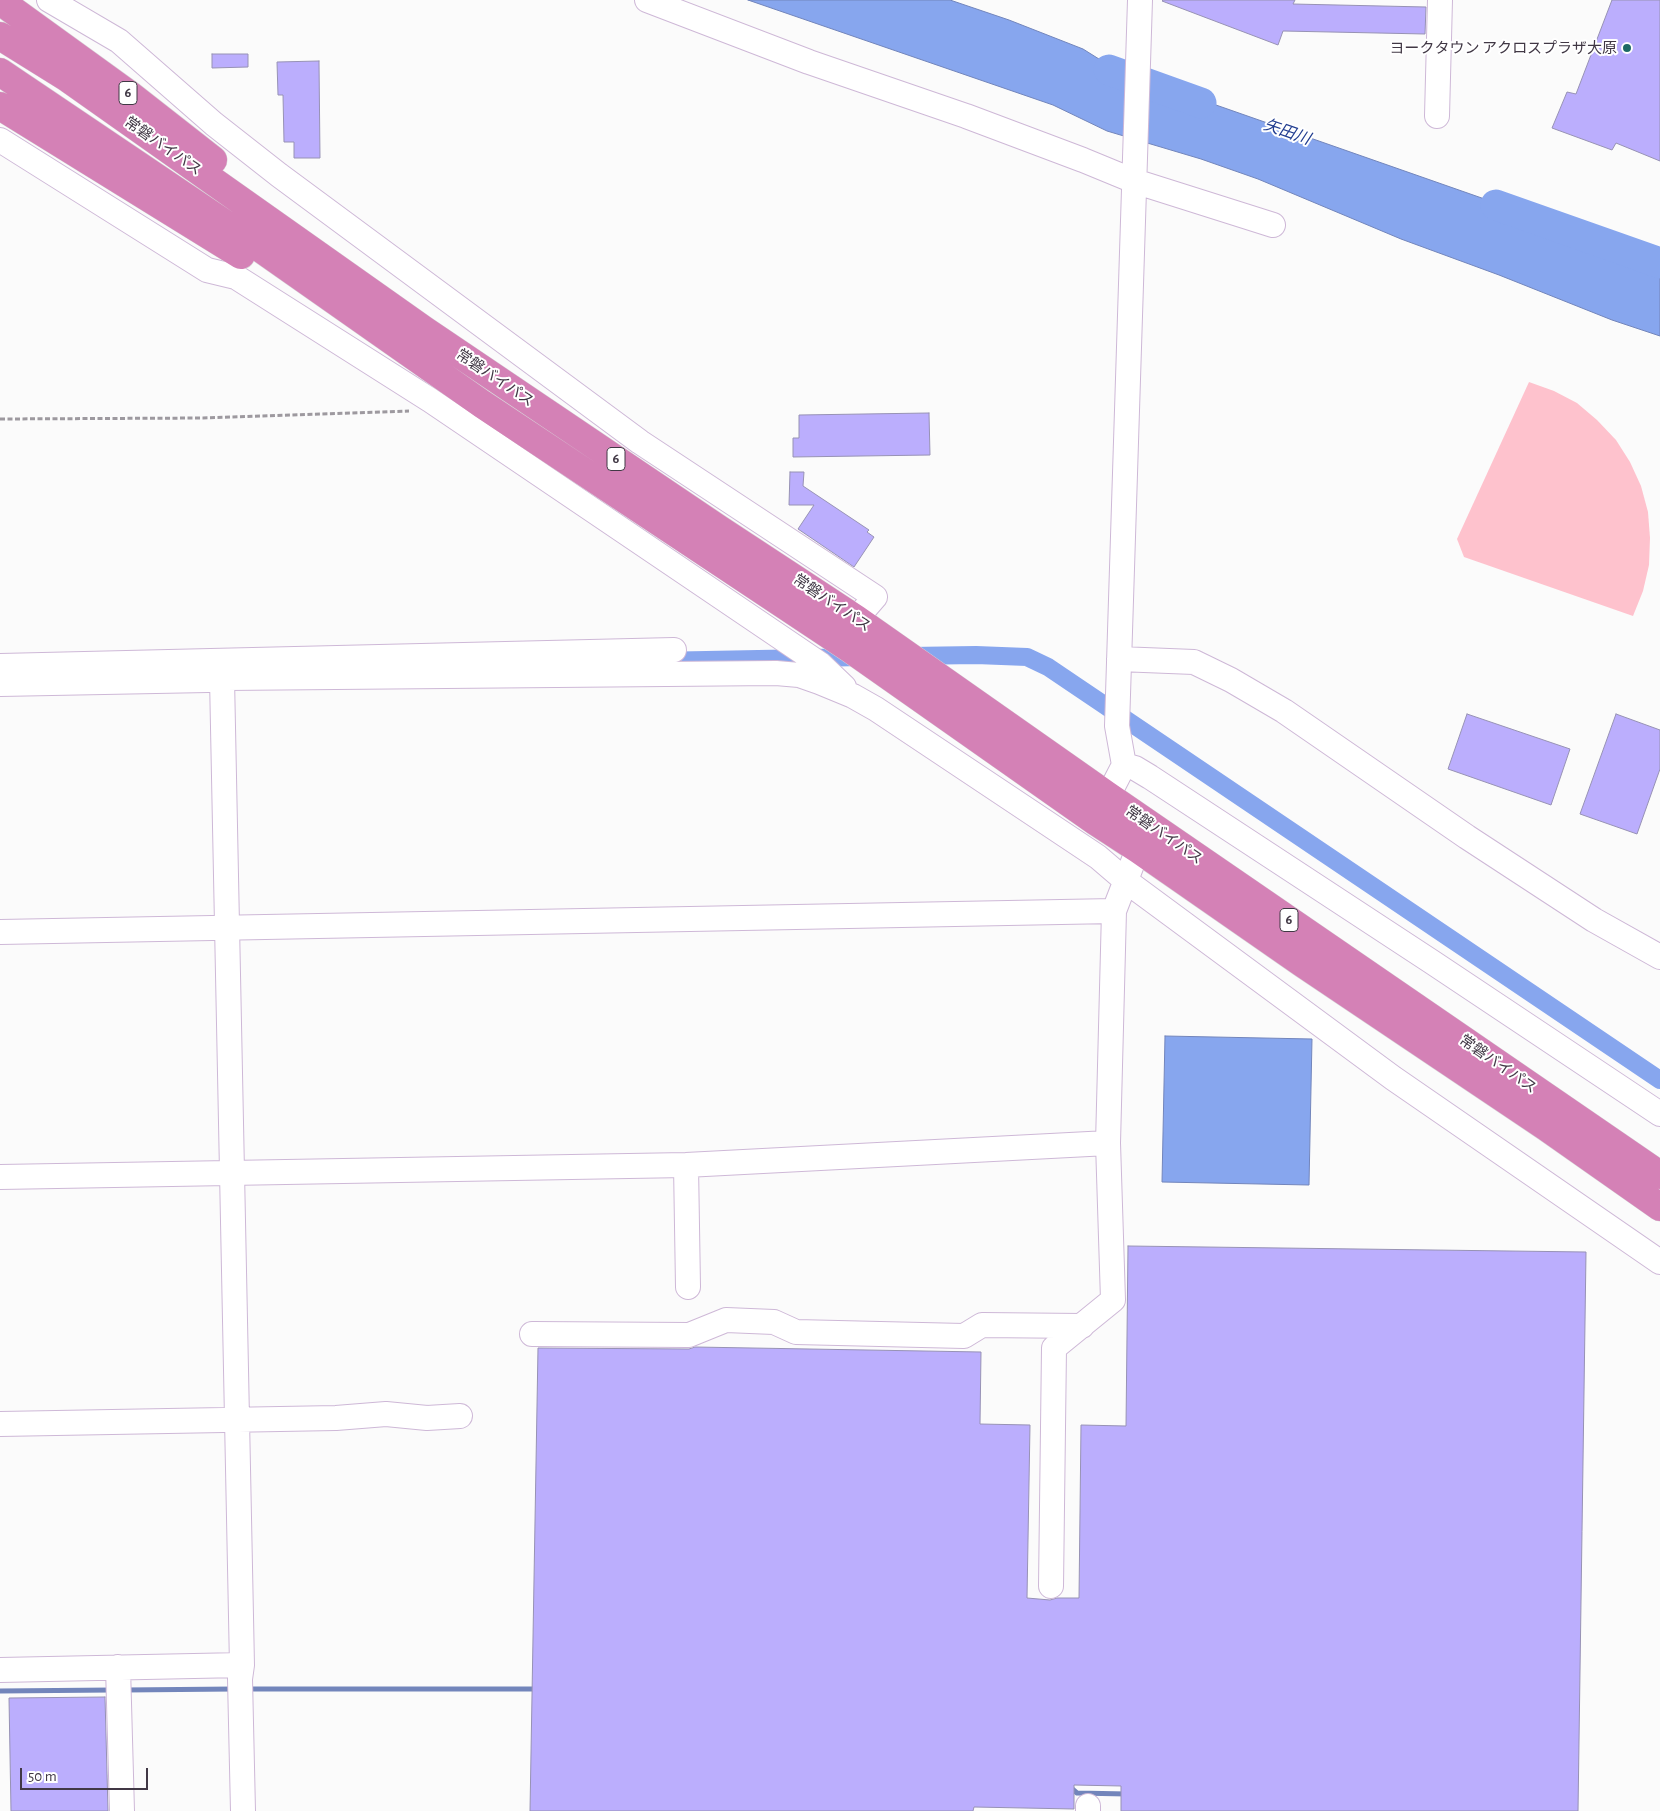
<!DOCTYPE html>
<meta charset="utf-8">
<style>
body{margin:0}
#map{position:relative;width:1660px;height:1811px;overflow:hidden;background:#fbfbfb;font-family:"Alegreya Sans",sans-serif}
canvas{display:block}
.scale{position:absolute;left:20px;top:1768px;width:128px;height:22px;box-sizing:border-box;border:2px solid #413845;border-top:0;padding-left:6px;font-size:15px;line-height:18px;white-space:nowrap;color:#413845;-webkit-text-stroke:4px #fff;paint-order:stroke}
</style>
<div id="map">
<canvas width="1660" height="1811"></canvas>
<div class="scale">50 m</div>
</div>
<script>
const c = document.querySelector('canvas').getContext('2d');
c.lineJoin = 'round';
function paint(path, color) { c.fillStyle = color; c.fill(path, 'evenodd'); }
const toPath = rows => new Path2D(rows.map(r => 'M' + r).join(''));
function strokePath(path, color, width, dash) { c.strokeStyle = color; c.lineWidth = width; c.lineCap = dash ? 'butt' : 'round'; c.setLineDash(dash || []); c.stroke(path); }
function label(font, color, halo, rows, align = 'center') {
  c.font = font + ' "Alegreya Sans","Noto Sans JP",sans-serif'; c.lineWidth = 4; c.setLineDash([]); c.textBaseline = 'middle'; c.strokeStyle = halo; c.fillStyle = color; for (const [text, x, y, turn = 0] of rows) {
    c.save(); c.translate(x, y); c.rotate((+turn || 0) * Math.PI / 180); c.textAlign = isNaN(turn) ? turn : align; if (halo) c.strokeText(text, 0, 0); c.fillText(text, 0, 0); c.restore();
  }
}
paint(toPath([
 [1529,382,1554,391,1577,403,1597,420,1616,440,1630,462,1641,486,1648,512,1650,538,1649,565,1643,591,1633,616,1464,557,1457,539]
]), '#fec2cd');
const water = toPath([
 [748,0,950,0,1009,20,1083,49,1134,81,1216,105,1496,203,1660,267,1660,336,1612,320,1499,275,1401,239,1258,179,1201,159,1107,131,1053,105,748,0],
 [1165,1036,1312,1039,1309,1185,1162,1182,1165,1036]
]);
paint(water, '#87a6ee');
strokePath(water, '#7285bb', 1);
strokePath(toPath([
 [245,1689,537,1689],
 [125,1690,234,1689],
 [0,1691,112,1690],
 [1070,1787,1077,1793,1127,1794]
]), '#7285bb', 5);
strokePath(toPath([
 [909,656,976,655,1027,657,1048,667,1660,1080],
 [654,661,863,657]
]), '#87a6ee', 18);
strokePath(toPath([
 [1109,70,1201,103],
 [1496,205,1660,263]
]), '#87a6ee', 31);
const building = toPath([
 [1163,0,1295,0,1293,4,1426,7,1425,34,1283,31,1278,45,1162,1,1163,0],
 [1612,0,1660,0,1660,161,1616,143,1612,150,1552,128,1567,92,1576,94,1612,0],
 [212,54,248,54,248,67,212,68,212,54],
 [319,61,320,158,294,158,294,142,284,142,283,95,278,95,277,62,319,61],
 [929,413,930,455,793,457,793,438,799,438,799,415,929,413],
 [790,472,804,472,803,486,869,530,867,532,874,537,854,567,798,529,814,505,789,505,790,472],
 [1467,714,1570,749,1551,805,1448,769,1467,714],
 [1616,714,1660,730,1660,769,1637,834,1580,814,1616,714],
 [1128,1246,1586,1252,1578,1811,1121,1811,1121,1786,1074,1785,1074,1809,974,1807,973,1811,530,1811,538,1348,689,1349,695,1347,981,1352,980,1424,1030,1425,1027,1598,1050,1600,1057,1598,1079,1598,1081,1425,1126,1426,1128,1246],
 [105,1697,108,1811,11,1811,9,1698,105,1697]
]);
paint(building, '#bbaefd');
strokePath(building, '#9792b4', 1);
const minor = toPath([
 [49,0,119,41,214,124,279,175,640,442,875,597,856,619],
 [647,0,809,62,966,116,1083,160,1134,181,1273,225],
 [1437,116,1440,0],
 [0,140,207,270,236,277,430,400,820,664,844,687],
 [1119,659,1194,662,1231,680,1284,711,1467,837,1594,920,1660,957],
 [0,666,674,650],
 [222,678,242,1665,240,1679,243,1811],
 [0,684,208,680,226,678,776,673,799,675,819,682,853,696,876,709,1098,857,1126,881,1393,1078,1660,1262],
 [1124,765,1135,768,1150,777,1432,962,1660,1114],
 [1108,796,1124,765,1117,726,1140,0],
 [0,932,1114,911],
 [686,1165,688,1287],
 [0,1177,686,1165,1108,1143],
 [532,1334,689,1335,726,1320,774,1322,796,1332,964,1336,982,1325,1082,1326],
 [0,1424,336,1418,386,1414,427,1418,460,1416],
 [1051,1586,1054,1348,1113,1300,1108,1143,1114,911,1138,849],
 [118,1667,122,1811],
 [0,1670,242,1665],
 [1088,1811,1088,1806]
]);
const highway = toPath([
 [0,1,130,95,213,160],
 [0,36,66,77,424,330,719,529,856,619,1108,796,1660,1175],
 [0,72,227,225,482,404,849,648,1095,821,1138,849,1302,963,1546,1127,1660,1207],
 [0,106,241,255]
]);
strokePath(minor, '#ceb8d7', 26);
strokePath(highway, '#d9d7da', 29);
strokePath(toPath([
 [0,419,203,418,409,411]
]), '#9d999f', 3, [5, 2.5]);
strokePath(minor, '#fff', 24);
strokePath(highway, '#d481b6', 28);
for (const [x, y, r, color] of [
 [1627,48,5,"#1d6965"]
]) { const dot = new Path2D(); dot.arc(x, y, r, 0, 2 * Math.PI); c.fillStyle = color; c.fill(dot); strokePath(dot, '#fff', 2); }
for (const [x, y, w] of [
 [128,93,18],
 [616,459,18],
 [1289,920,18]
]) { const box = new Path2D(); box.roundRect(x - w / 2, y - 11.5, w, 23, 4); c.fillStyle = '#fff'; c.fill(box); strokePath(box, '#413845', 1); }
label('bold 14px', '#413845', null, [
 ["6",128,93],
 ["6",616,459],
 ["6",1289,920]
]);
label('15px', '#413845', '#fff', [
 ["ヨークタウン アクロスプラザ大原",1617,48]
], 'right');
label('15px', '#413845', '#fff', [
 ["常磐バイパス",163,146,35],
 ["常磐バイパス",495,378,34],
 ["常磐バイパス",832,603,34],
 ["常磐バイパス",1164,835,35],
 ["常磐バイパス",1498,1064,35]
]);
label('italic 16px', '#213d90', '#fff', [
 ["矢田川",1287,132,19]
]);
</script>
